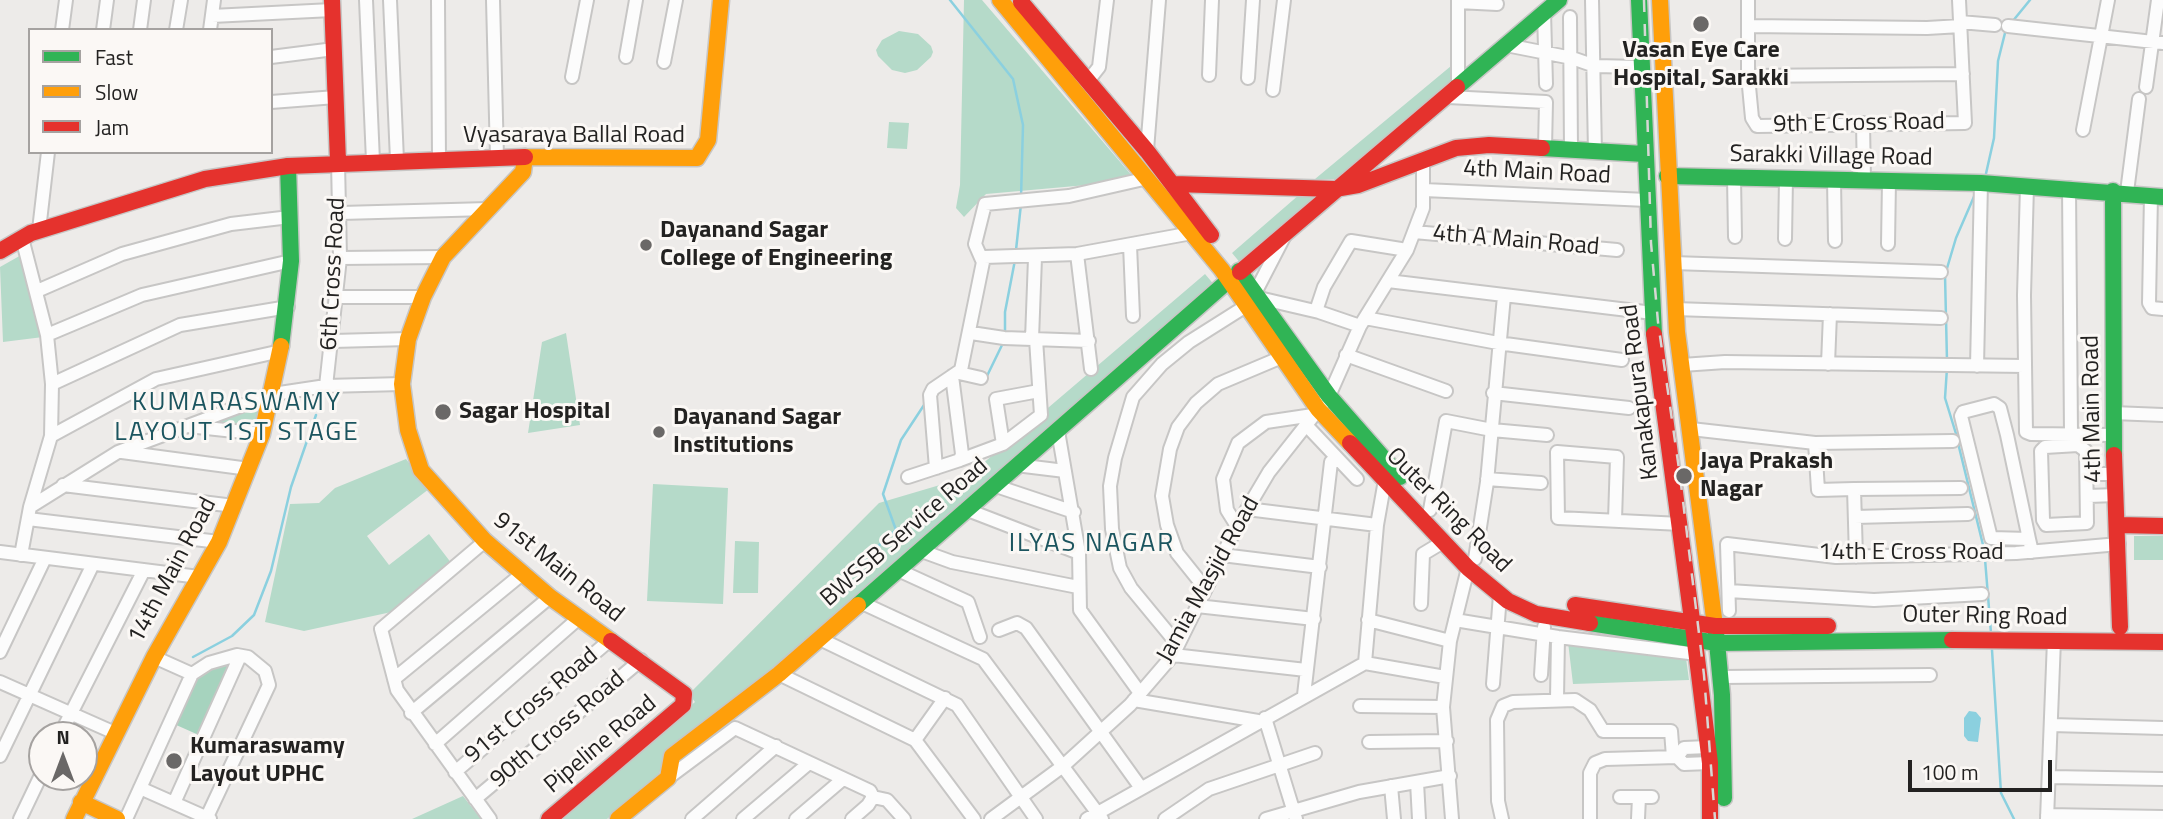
<!DOCTYPE html>
<style>
body{margin:0}
#map{position:relative;width:2163px;height:819px;overflow:hidden;background:#edebe9;font-family:"Titillium Web",sans-serif}
canvas{display:block}
.legend{position:absolute;left:28px;top:28px;width:245px;height:126px;box-sizing:border-box;background:#fbf8f5;border:2px solid #a5a2a0;margin:0;padding:9px 12px;list-style:none;font-size:21px;color:#232221}
.legend li{display:flex;align-items:center;gap:14px;height:35px}
.legend b{width:35px;border:2px solid #a5a2a0}
.north{position:absolute;left:28px;top:721px;width:70px;height:70px;box-sizing:border-box;background:#fbf8f5;border:2px solid #a5a2a0;border-radius:50%;rotate:0deg;font-size:19px;font-weight:700;line-height:28px;text-align:center;color:#232221}
.north::after{content:'';display:block;margin:auto;width:24px;height:32px;background:#6a6867;clip-path:polygon(50% 0,100% 100%,50% 72%,0 100%)}
.scale{position:absolute;left:1908px;top:760px;width:144px;height:32px;box-sizing:border-box;border:4px solid #232221;border-top:0;padding-left:9px;font-size:21px;line-height:24px;white-space:nowrap;color:#232221;-webkit-text-stroke:5px #fbf8f5;paint-order:stroke}
</style>
<div id="map">
<canvas width="2163" height="819"></canvas>
<ul class="legend">
<li><b style="height:9px;background:#30b455"></b>Fast</li>
<li><b style="height:9px;background:#ff9f0a"></b>Slow</li>
<li><b style="height:9px;background:#e5322d"></b>Jam</li>
</ul>
<div class="north">N</div>
<div class="scale">100 m</div>
</div>
<script>
const c = document.querySelector('canvas').getContext('2d');
c.lineJoin = 'round';
function paint(path, color) { c.fillStyle = color; c.fill(path, 'evenodd'); }
const toPath = rows => new Path2D(rows.map(r => 'M' + r).join(''));
function strokePath(path, color, width, dash) { c.strokeStyle = color; c.lineWidth = width; c.lineCap = dash ? 'butt' : 'round'; c.setLineDash(dash || []); c.stroke(path); }
function label(font, color, halo, rows, align = 'center') {
  c.font = font + ' "Titillium Web",sans-serif'; c.lineWidth = 6; c.setLineDash([]); c.textBaseline = 'middle'; c.strokeStyle = halo; c.fillStyle = color; for (const [text, x, y, turn = 0] of rows) {
    c.save(); c.translate(x, y); c.rotate((+turn || 0) * Math.PI / 180); c.textAlign = isNaN(turn) ? turn : align; if (halo) c.strokeText(text, 0, 0); c.fillText(text, 0, 0); c.restore();
  }
}
paint(toPath([
 [964,0,982,0,1133,177,1109,183,986,194,964,217,956,208,960,185],
 [899,31,918,34,931,46,933,52,931,57,917,70,905,73,892,70,878,56,876,50,882,40],
 [1451,66,1451,86,1343,179,1315,179],
 [889,122,909,123,907,149,887,148],
 [1300,194,1323,196,1242,265,1232,253],
 [23,254,43,337,3,342,0,267],
 [1205,274,1216,287,663,762,658,777,607,819,558,819,695,702,689,694,879,503,967,477],
 [566,333,580,425,528,433,542,342],
 [267,399,260,431,195,424],
 [406,459,429,489,367,536,389,565,429,534,452,564,396,611,304,631,265,622,290,504,319,503,335,488],
 [653,484,728,488,723,604,647,601],
 [2134,536,2163,536,2163,560,2134,560],
 [735,541,759,542,758,593,733,593],
 [1568,642,1686,658,1689,680,1573,684],
 [463,796,481,819,412,819]
]), '#b5dac9');
paint(toPath([
 [236,659,201,736,174,724,195,676,209,667]
]), '#a6d3be');
paint(toPath([
 [1969,711,1976,712,1981,718,1978,742,1968,741,1964,736,1964,718]
]), '#8bd0df');
strokePath(toPath([
 [950,0,1013,79,1023,125,1021,198],
 [2012,22,2030,0],
 [1985,178,1994,138,1998,61,2006,29],
 [1016,250,1021,204],
 [1005,333,1005,312,1015,260],
 [1947,361,1945,275,1956,238,1976,192],
 [1947,368,1945,398,1957,437],
 [986,378,1003,343],
 [1958,443,1984,549],
 [1985,559,1991,633],
 [824,595,896,530,883,494,901,440,926,402],
 [1992,650,2001,793,2014,819],
 [193,657,232,636,254,615,271,571,291,487,316,415]
]), '#8bd0df', 2.5);
const street = toPath([
 [366,0,373,161],
 [390,0,397,160],
 [438,0,439,159],
 [493,0,497,157],
 [1592,0,1595,152],
 [1748,0,1748,76,1752,118,1757,126,1965,123,1959,0],
 [1458,2,1497,4],
 [1544,12,1546,84],
 [212,16,332,10],
 [1570,17,1571,150],
 [1960,22,1995,25],
 [1748,26,1927,28,1961,26],
 [2008,26,2163,43],
 [62,30,66,0],
 [103,30,107,0],
 [140,30,144,0],
 [176,30,181,0],
 [210,30,214,0],
 [1506,45,1572,58,1595,66,1640,67],
 [271,57,334,49],
 [626,57,636,0],
 [664,62,676,0],
 [1209,75,1212,0],
 [1748,76,1963,74],
 [572,77,587,0],
 [1248,78,1253,0],
 [1088,81,1099,67,1107,0],
 [1458,85,1458,0],
 [2146,87,2158,0],
 [1273,90,1284,0],
 [1448,97,1546,102,1545,148],
 [271,102,336,97],
 [1863,123,1864,180],
 [2083,130,2108,0],
 [1147,150,1159,0],
 [1734,178,1735,237],
 [1834,180,1835,241],
 [2027,186,2024,295,2026,432,2031,434,2114,435],
 [2069,188,2071,434],
 [1424,190,1647,200],
 [2127,192,2139,99],
 [2151,195,2149,303,2152,308,2163,309],
 [341,213,488,209],
 [39,230,48,152],
 [1414,232,1617,250],
 [1785,239,1786,179],
 [1888,244,1889,181],
 [1130,245,1133,316],
 [1077,254,1091,369],
 [340,258,443,257],
 [982,260,975,244,985,204,1069,196,1148,178],
 [1673,263,1941,272],
 [1388,281,1653,313],
 [37,291,122,254,231,224,290,217],
 [1255,293,1284,237],
 [337,297,423,297],
 [1259,298,1319,312,1360,326],
 [1675,309,1941,318],
 [1316,311,1324,287,1351,241,1407,250],
 [1365,318,1498,343,1622,360],
 [971,333,1004,338,1089,341],
 [47,335,142,295,291,261],
 [1032,339,1035,258],
 [333,341,408,339],
 [1346,355,1446,391],
 [1828,364,1830,314],
 [1682,365,1725,362,2025,366],
 [1977,366,1981,183],
 [959,373,981,378],
 [52,384,180,325,288,307],
 [326,386,340,258,338,162],
 [1493,393,1629,408],
 [2113,413,2163,415],
 [1306,425,1357,479],
 [188,426,262,434],
 [1691,429,1815,443,1818,490,1854,489,1856,557],
 [1058,431,1079,553,1080,610,1140,693],
 [51,436,156,379,281,351],
 [1815,443,1953,441],
 [1003,444,996,399,1039,391],
 [2078,445,2086,451,2087,523,2046,525,2043,520,2041,451,2045,447,2078,445],
 [122,452,249,469],
 [960,460,1003,444,1041,415,1036,339],
 [1016,465,1065,471],
 [936,468,930,395,933,389,961,370,984,257,1077,254,1192,233],
 [2087,474,2116,474],
 [908,477,960,460,962,454,952,376],
 [1487,479,1541,483],
 [63,485,234,506],
 [993,485,1074,512],
 [1854,489,1961,488],
 [2088,496,2117,495],
 [30,507,118,452,273,394,326,386,402,384],
 [965,509,1079,553],
 [1247,509,1377,525],
 [1430,510,1446,421,1492,430,1547,435],
 [1855,517,1968,514],
 [28,519,219,542],
 [1615,520,1617,457,1557,452,1558,518,1681,524],
 [1237,526,1227,510,1223,479,1238,443,1266,422,1313,415],
 [2029,539,1991,538,1961,416,1963,412,1994,404,2000,408,2007,435,2029,539,2032,552],
 [485,541,381,629,397,690,490,819],
 [919,550,952,562,1078,587],
 [0,552,199,577],
 [21,555,30,507,51,436,52,384,47,335,22,238],
 [1222,555,1320,567],
 [1475,559,1487,482,1504,296],
 [898,570,968,602,980,637],
 [1205,588,1177,553,1167,525,1162,496,1170,449,1178,427,1196,403,1218,384,1282,357],
 [1729,591,1874,600,1982,594],
 [860,602,983,659,1102,819],
 [1421,604,1423,554,1443,542],
 [1197,606,1314,619],
 [1729,611,1727,544,1836,557,2016,553,2119,544],
 [1368,620,1450,641],
 [1455,620,1558,637,1697,654],
 [999,630,1017,623,1026,628,1141,788],
 [820,639,957,705,1036,819],
 [1178,645,1131,588,1120,568,1112,529,1110,486,1115,458,1133,397,1162,364,1189,342,1246,306],
 [0,652,45,558],
 [1173,655,1306,670],
 [154,657,192,674],
 [1365,663,1377,525,1385,480],
 [779,674,915,740,974,819],
 [1541,675,1544,627],
 [1721,677,1930,675],
 [394,679,522,574],
 [0,682,115,733],
 [1493,684,1500,595],
 [1304,695,1331,462],
 [1557,699,1558,637],
 [1134,700,1258,721],
 [1360,706,1443,707],
 [411,713,550,597],
 [1265,718,1296,819],
 [2051,725,2163,728],
 [60,735,144,570],
 [915,740,945,698],
 [1369,742,1447,741],
 [435,744,579,618],
 [1708,747,1684,748,1677,757,1684,764,1710,763],
 [0,756,93,564],
 [455,772,610,640],
 [2051,777,2163,779],
 [668,778,735,728,870,791,873,797,868,805,852,819],
 [1417,782,1419,819],
 [1391,786,1394,819],
 [140,788,210,819],
 [873,797,887,800,904,819],
 [1620,797,1652,797],
 [475,799,641,660],
 [174,803,240,656],
 [2047,815,2163,817],
 [20,819,42,773],
 [126,819,192,674,209,663,237,655,248,657,265,671,269,685,206,819],
 [692,819,776,746],
 [743,819,809,763],
 [796,819,843,779],
 [991,819,1063,766,1130,705,1173,655,1237,526,1269,472,1329,396,1360,326,1407,250,1423,208,1423,160],
 [1087,819,1365,663,1445,677],
 [1165,819,1209,789,1315,753],
 [1266,819,1359,792,1450,776],
 [1452,819,1443,707,1450,641,1468,568],
 [1502,819,1498,801,1497,720,1503,706,1513,702,1575,700,1590,710,1603,731,1671,731,1673,757],
 [1590,819,1590,773,1595,763,1605,759,1677,757],
 [1638,819,1639,797],
 [2047,819,2054,640]
]);
const fast = toPath([
 [1639,0,1654,334],
 [1457,87,1559,0],
 [1542,148,1644,154],
 [1667,176,1981,183,2163,197],
 [2113,191,2114,455],
 [1239,271,1329,396,1400,477],
 [281,346,291,261,288,166],
 [858,605,1229,280],
 [1590,623,1717,643,1952,640],
 [1716,632,1722,695,1724,798]
]);
const slow = toPath([
 [1000,0,1222,270,1318,409,1350,443],
 [1660,0,1677,332,1715,626],
 [525,157,523,172,443,257,423,297,408,339,402,384,408,430,421,470,485,541,550,597,611,641],
 [525,157,697,158,708,140,721,0],
 [81,802,117,819],
 [74,819,154,657,219,542,262,434,281,346],
 [618,819,668,778,672,756,779,674,858,605]
]);
const jam = toPath([
 [332,0,338,162],
 [1021,2,1147,151,1211,235],
 [1174,184,1335,189,1358,185,1456,148,1489,145,1542,148],
 [0,251,31,233,205,179,288,166,525,157],
 [1240,272,1457,87],
 [1654,334,1692,620],
 [1350,443,1468,568,1508,601,1536,614,1590,623],
 [2114,455,2120,627],
 [2119,525,2163,526],
 [1575,605,1715,626,1828,626],
 [1693,626,1710,763,1710,819],
 [1952,640,2163,642],
 [549,819,683,705,684,694,611,641]
]);
strokePath(street, '#c7c6c5', 16);
strokePath(fast, '#c7c6c5', 19);
strokePath(slow, '#c7c6c5', 19);
strokePath(jam, '#c7c6c5', 19);
strokePath(street, '#fcfcfc', 12);
strokePath(fast, '#30b455', 16);
strokePath(slow, '#ff9f0a', 16);
strokePath(jam, '#e5322d', 16);
strokePath(toPath([
 [1644,0,1651,243,1658,322,1680,476,1704,675,1715,819]
]), '#d7d7d5', 2.5, [12, 12]);
for (const [x, y, r, color] of [
 [1701,24,9,"#6a6867"],
 [646,245,7,"#6a6867"],
 [443,412,9,"#6a6867"],
 [659,432,7,"#6a6867"],
 [1684,476,9,"#6a6867"],
 [174,761,9,"#6a6867"]
]) { const dot = new Path2D(); dot.arc(x, y, r, 0, 2 * Math.PI); c.fillStyle = color; c.fill(dot); strokePath(dot, '#fbf8f5', 2.5); }
label('bold 24px', '#232221', '#fbf8f5', [
 ["Vasan Eye Care",1701,51,"center"],
 ["Hospital, Sarakki",1701,79,"center"],
 ["Dayanand Sagar",660,231],
 ["College of Engineering",660,259],
 ["Sagar Hospital",459,412],
 ["Dayanand Sagar",673,418],
 ["Institutions",673,446],
 ["Jaya Prakash",1700,462],
 ["Nagar",1700,490],
 ["Kumaraswamy",190,747],
 ["Layout UPHC",190,775]
], 'left');
label('24px', '#232221', '#fbf8f5', [
 ["9th E Cross Road",1859,124,-1],
 ["Vyasaraya Ballal Road",574,136],
 ["Sarakki Village Road",1831,157,1],
 ["4th Main Road",1537,173,3],
 ["4th A Main Road",1516,241,5],
 ["6th Cross Road",334,274,-87],
 ["Kanakapura Road",1641,392,-97],
 ["4th Main Road",2093,409,-91],
 ["Outer Ring Road",1448,511,45],
 ["BWSSB Service Road",905,533,-41],
 ["14th E Cross Road",1911,553],
 ["91st Main Road",558,568,39],
 ["14th Main Road",173,571,-62],
 ["Jamia Masjid Road",1209,580,-61],
 ["Outer Ring Road",1985,617,1],
 ["91st Cross Road",532,706,-40],
 ["90th Cross Road",558,730,-40],
 ["Pipeline Road",601,745,-40]
]);
c.letterSpacing = '2px';
label('26px', '#1c555f', '#fbf8f5', [
 ["KUMARASWAMY",237,404],
 ["LAYOUT 1ST STAGE",237,434],
 ["ILYAS NAGAR",1092,545]
]);
c.letterSpacing = '0px';
</script>
